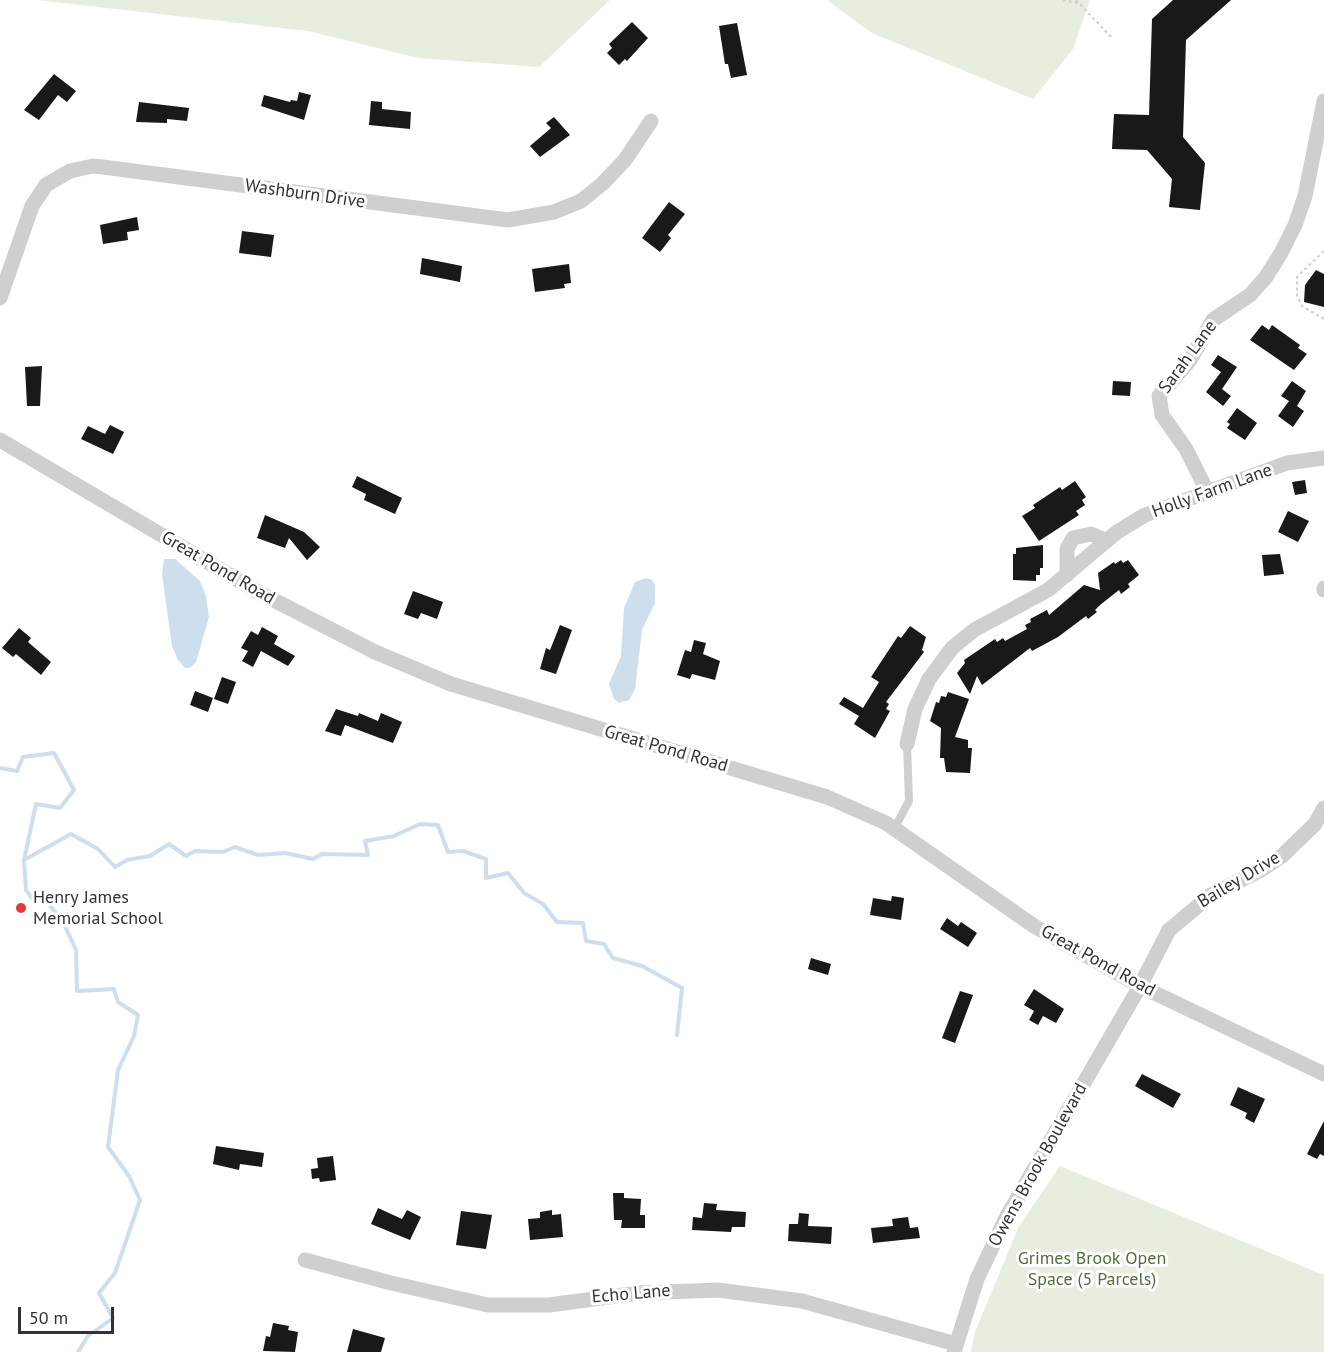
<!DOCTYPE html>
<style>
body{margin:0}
#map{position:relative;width:1324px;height:1352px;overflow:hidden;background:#fff;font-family:"PT Sans",sans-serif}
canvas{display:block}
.scale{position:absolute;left:18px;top:1307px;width:96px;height:27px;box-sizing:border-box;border:3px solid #323232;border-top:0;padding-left:8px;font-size:18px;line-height:21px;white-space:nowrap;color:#323232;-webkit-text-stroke:4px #fff;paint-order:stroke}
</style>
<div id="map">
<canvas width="1324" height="1352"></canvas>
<div class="scale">50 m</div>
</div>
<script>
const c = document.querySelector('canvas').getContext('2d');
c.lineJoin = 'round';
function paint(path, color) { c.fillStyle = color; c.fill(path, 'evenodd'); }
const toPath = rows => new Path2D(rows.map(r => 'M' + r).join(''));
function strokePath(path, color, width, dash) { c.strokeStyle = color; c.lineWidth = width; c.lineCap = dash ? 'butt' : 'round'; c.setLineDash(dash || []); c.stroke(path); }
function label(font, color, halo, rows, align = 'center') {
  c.font = font + ' "PT Sans",sans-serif'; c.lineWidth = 6; c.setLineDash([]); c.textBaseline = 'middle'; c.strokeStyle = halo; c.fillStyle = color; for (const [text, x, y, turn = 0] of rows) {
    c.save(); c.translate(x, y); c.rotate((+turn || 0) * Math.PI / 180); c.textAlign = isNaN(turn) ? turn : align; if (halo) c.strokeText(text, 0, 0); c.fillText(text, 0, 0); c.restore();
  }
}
paint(toPath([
 [37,0,610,0,539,67,418,58,308,31],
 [827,0,1090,0,1073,49,1033,99,872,33],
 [1060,1166,1324,1275,1324,1352,971,1352,975,1332,1019,1226]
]), '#e7eee0');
paint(toPath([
 [164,559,175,559,200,581,206,596,209,617,196,662,190,668,185,668,178,660,172,646,162,574],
 [646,578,652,580,655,585,655,603,642,630,635,689,629,700,619,703,614,699,609,684,621,656,624,608,635,582]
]), '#cddfed');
strokePath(toPath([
 [0,768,17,771,23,757,54,753,74,790,60,808,36,804,24,860,26,890,34,901,46,900,64,924,76,950,77,991,114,989,118,1002,138,1015,134,1036,118,1070,108,1147,129,1176,140,1200,115,1273,99,1293,113,1318,88,1336,78,1352],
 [24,860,71,834,98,849,115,867,127,860,150,856,169,844,186,856,195,851,223,852,235,847,258,855,285,853,313,859,322,854,368,855,365,841,394,836,420,824,438,825,448,852,463,851,486,859,486,878,508,873,524,893,543,904,557,922,583,923,586,941,604,944,613,958,642,966,682,988,677,1035]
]), '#cddfed', 4);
paint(toPath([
 [1173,0,1231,0,1186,40,1183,137,1205,163,1200,210,1169,207,1172,179,1147,150,1112,149,1114,114,1149,115,1152,19],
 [632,22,648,38,627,61,625,59,619,65,607,53,612,48,609,44],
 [737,23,747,75,731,78,728,64,725,64,719,26],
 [54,74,76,91,67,102,58,95,39,120,24,110],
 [299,92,311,95,304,120,261,106,264,95,290,102,291,100,297,101],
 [371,101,382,102,382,109,411,112,410,129,369,125],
 [139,102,189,108,187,121,167,119,167,123,136,122],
 [554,117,570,135,540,157,530,146,551,128,546,123],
 [669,202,685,214,668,235,671,238,660,252,642,238],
 [137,217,139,230,127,232,128,240,103,244,100,225],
 [242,231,274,235,271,257,239,253],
 [422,258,462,266,460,282,420,274],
 [569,264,571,283,564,284,565,288,535,292,532,269],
 [1316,270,1324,274,1324,307,1304,302,1305,285],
 [1262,325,1269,330,1272,325,1300,345,1298,348,1307,354,1294,370,1250,340],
 [1218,355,1237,367,1222,389,1231,396,1223,406,1206,392,1221,372,1211,365],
 [42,366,40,406,27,406,25,367],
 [1113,381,1131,382,1130,396,1112,395],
 [1292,381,1306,391,1297,406,1304,411,1293,427,1278,416,1289,401,1281,396],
 [1237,408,1257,423,1245,440,1227,428,1230,424,1227,422],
 [110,425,124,432,113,454,81,439,88,426,105,434],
 [357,476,402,498,395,514,364,500,366,494,352,487],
 [1305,480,1307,493,1295,495,1292,482],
 [1075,481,1086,497,1082,500,1085,505,1076,511,1079,515,1039,541,1022,516,1035,508,1033,505,1060,487,1062,490],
 [1288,511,1309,521,1298,542,1278,532],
 [265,515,304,532,320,547,307,560,289,538,285,548,257,538],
 [1043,545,1043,568,1040,568,1040,575,1036,575,1036,581,1013,580,1013,554,1016,554,1016,548],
 [1280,554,1284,574,1264,576,1262,555],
 [1121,560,1123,563,1128,560,1139,575,1128,584,1130,587,1121,594,1119,590,1100,605,1095,610,1097,612,1088,619,1086,616,1058,637,1032,651,1030,648,982,685,977,676,970,694,957,673,965,663,964,660,995,639,997,642,1003,638,1005,641,1027,629,1025,625,1031,622,1030,619,1047,610,1049,615,1084,585,1100,590,1098,573,1114,562,1115,564],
 [413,591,443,602,437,619,421,613,418,619,404,614],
 [560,625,572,630,556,674,540,669,546,648,550,650],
 [910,626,926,637,922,650,924,652,886,702,889,704,886,709,890,711,875,738,854,724,859,716,839,704,844,697,863,708,879,682,871,677,898,636,901,638],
 [262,627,278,636,274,644,295,656,288,666,261,651,253,667,242,661,248,651,241,648,251,631,258,635],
 [19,628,31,638,28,642,51,662,41,675,16,654,13,657,2,648],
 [694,640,706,643,703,654,720,661,715,680,692,674,690,679,677,675,685,650,691,652],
 [222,677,236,682,228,704,214,699],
 [195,691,213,698,208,712,190,705],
 [948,692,969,699,955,737,968,740,968,748,972,748,970,773,946,772,944,758,940,758,941,728,930,721,936,702,939,703,941,696,946,697],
 [336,709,358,716,359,713,378,721,381,713,402,722,393,743,345,725,341,736,325,731],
 [892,896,904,898,901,920,870,915,873,898,891,901],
 [947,918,958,926,961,922,977,933,968,947,940,929],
 [811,958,831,964,828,975,808,969],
 [1034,989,1064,1009,1056,1023,1043,1016,1038,1025,1029,1020,1034,1011,1024,1005],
 [960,991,973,995,955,1043,942,1038],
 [1142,1074,1181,1094,1173,1108,1135,1086],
 [1238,1087,1265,1099,1254,1123,1245,1118,1247,1113,1230,1105],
 [1324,1121,1324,1156,1320,1154,1317,1159,1307,1154],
 [216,1146,264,1153,262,1167,240,1164,239,1170,213,1164],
 [333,1156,336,1180,320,1182,319,1178,312,1179,311,1169,318,1168,317,1158],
 [613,1193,624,1193,624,1198,641,1199,640,1215,645,1215,645,1228,621,1228,622,1220,614,1220],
 [704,1203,717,1204,716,1210,746,1212,745,1227,732,1227,731,1232,692,1230,693,1217,702,1218],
 [378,1208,402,1219,407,1210,421,1217,410,1240,371,1224],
 [552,1210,552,1215,561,1214,563,1237,530,1240,528,1219,540,1218,540,1212],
 [461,1211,492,1215,486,1249,456,1245],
 [799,1213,809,1214,808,1226,832,1227,831,1244,788,1241,789,1224,798,1224],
 [908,1217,910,1228,918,1227,920,1238,873,1243,871,1228,893,1226,892,1219],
 [273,1323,289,1326,288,1330,298,1332,295,1352,263,1351,266,1336,270,1337],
 [353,1329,385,1338,381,1352,347,1352]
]), '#191919');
strokePath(toPath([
 [1063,0,1078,3],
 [1076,0,1111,37],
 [1324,251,1297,277,1297,295,1302,306,1324,319]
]), '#cfcfcf', 2, [3, 3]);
strokePath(toPath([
 [894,829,909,801,907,744]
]), '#cfcfcf', 8);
strokePath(toPath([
 [0,298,32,206,46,185,70,171,93,166,103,167,508,220,554,212,581,201,602,184,625,160,651,121],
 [0,440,260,593,375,652,451,684,827,797,886,823,1034,926,1140,986,1324,1074],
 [1207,491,1186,449,1162,415,1159,396,1190,360,1213,320,1250,295,1266,277,1281,253,1295,225,1305,196,1324,101],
 [1067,575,1067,549,1073,538,1091,534,1107,541],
 [1324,588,1324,590],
 [907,744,915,709,929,679,952,648,974,630,1048,590,1117,532,1145,515,1287,463,1324,458],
 [305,1260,391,1283,488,1305,549,1305,639,1293,718,1290,802,1301,956,1344],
 [954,1352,977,1279,1007,1216,1140,986,1169,930,1211,895,1261,870,1282,856,1315,824,1324,808]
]), '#cfcfcf', 15);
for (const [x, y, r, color] of [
 [21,908,6,"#e4383c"]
]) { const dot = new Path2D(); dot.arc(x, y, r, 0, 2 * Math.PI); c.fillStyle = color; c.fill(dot); strokePath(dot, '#fff', 2); }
label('18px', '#323232', '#fff', [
 ["Washburn Drive",305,194,8],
 ["Sarah Lane",1188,357,-54],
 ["Holly Farm Lane",1212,491,-20],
 ["Great Pond Road",218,568,30],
 ["Great Pond Road",666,749,16],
 ["Bailey Drive",1239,880,-31],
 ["Great Pond Road",1098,961,29],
 ["Owens Brook Boulevard",1038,1165,-61],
 ["Echo Lane",631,1294,-5]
]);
label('18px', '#323232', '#fff', [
 ["Henry James",33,898],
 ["Memorial School",33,919]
], 'left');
label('18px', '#526e3e', '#fff', [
 ["Grimes Brook Open",1092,1259],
 ["Space (5 Parcels)",1092,1280]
]);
</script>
